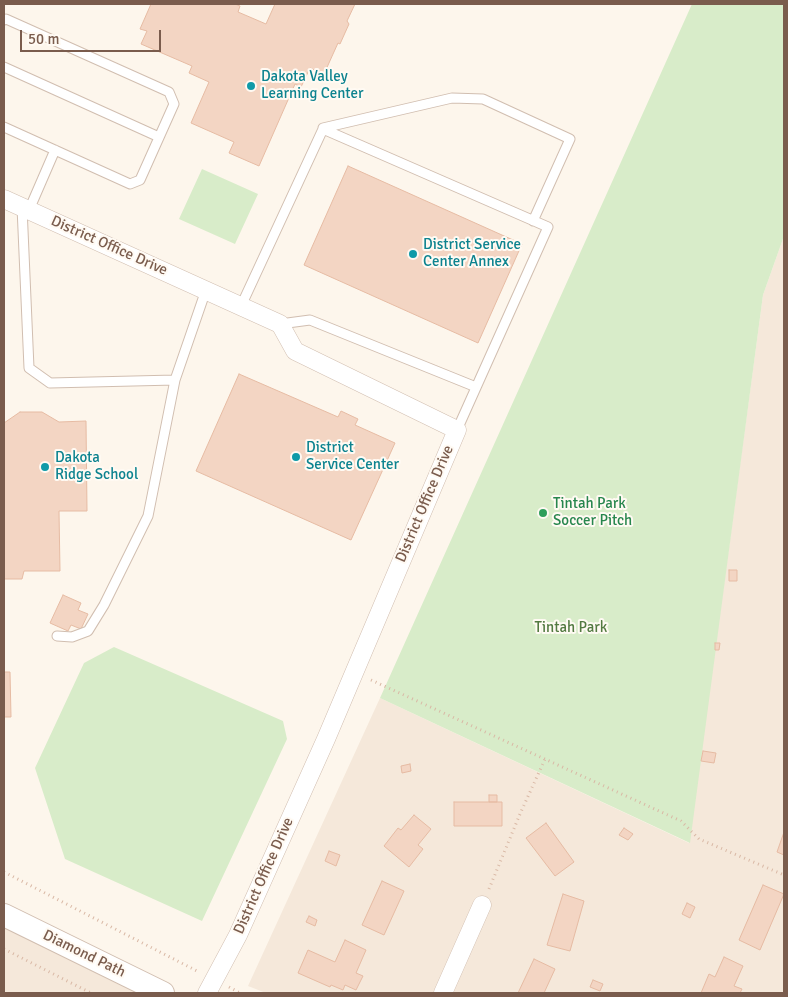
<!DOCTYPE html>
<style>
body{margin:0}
#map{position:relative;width:788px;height:997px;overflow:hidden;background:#fdf6ec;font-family:Signika,sans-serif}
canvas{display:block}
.frame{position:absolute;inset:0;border:5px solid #7a5c4d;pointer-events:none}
.scale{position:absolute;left:20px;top:30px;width:141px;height:22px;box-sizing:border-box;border:2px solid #7a5c4d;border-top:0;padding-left:6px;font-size:15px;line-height:18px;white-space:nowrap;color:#7a5c4d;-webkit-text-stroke:4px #fffaf3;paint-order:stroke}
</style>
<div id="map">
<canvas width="788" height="997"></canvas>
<div class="frame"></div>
<div class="scale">50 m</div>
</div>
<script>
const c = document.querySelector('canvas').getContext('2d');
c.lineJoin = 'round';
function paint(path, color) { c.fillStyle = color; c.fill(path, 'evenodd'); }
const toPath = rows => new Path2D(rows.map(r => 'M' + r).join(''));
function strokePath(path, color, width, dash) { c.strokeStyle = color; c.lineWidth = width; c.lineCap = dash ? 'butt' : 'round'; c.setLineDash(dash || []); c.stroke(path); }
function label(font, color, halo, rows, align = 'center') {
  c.font = font + ' Signika,sans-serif'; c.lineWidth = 4; c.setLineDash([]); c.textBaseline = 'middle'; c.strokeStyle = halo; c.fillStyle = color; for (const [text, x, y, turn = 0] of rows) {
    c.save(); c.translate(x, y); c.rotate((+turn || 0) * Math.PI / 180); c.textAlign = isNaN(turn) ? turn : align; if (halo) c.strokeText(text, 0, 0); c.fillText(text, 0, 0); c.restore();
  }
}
paint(toPath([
 [784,236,784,993,266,993,248,986,380,698,689,843,763,295],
 [4,921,152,993,4,993]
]), '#f5e8da');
paint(toPath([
 [692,4,784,4,784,236,763,295,690,843,380,698],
 [202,169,258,194,235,244,179,219],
 [114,647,283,721,287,739,202,921,65,859,35,768,84,663]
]), '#d8ecc9');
const building = toPath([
 [151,4,235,4,240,6,238,12,266,24,275,4,355,4,347,21,349,24,340,44,338,43,324,74,310,68,301,87,295,84,259,166,229,153,234,142,191,123,209,82,189,73,192,66,141,44,147,31,140,29,151,4],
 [348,166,522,244,478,343,304,265,348,166],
 [239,374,338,417,341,411,358,419,355,425,395,443,351,540,196,471,239,374],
 [20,412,42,412,59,422,86,421,87,511,59,511,60,571,24,571,22,579,4,579,4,423,20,412],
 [729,570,737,570,737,581,729,581,729,570],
 [63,595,81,603,78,610,88,614,81,629,71,625,68,631,50,623,63,595],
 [715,643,720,643,719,650,715,650,715,643],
 [4,672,10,672,11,717,4,717,4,672],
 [703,751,716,753,714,763,701,761,703,751],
 [410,764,411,771,402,773,401,766,410,764],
 [489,795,497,795,497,802,489,802,489,795],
 [454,802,502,802,502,826,454,826,454,802],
 [414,815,431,829,418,845,423,849,409,867,384,846,398,828,401,830,414,815],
 [546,823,574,862,555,876,526,838,546,823],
 [624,828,633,834,628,840,619,835,624,828],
 [784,832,784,855,777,852,784,832],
 [329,851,340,855,336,866,325,861,329,851],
 [382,881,404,891,384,935,362,925,382,881],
 [763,885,784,894,760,950,739,940,763,885],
 [563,894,584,901,570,951,547,945,563,894],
 [687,903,695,907,690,918,682,914,687,903],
 [309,916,317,920,315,926,306,922,309,916],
 [345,940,366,950,356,973,363,976,356,990,345,985,343,990,331,985,330,987,298,973,308,950,335,962,345,940],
 [724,957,743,966,734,986,742,989,740,993,701,993,709,974,715,977,724,957],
 [534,959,555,969,544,993,518,993,534,959],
 [593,980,603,984,600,991,590,987,593,980]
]);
paint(building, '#f3d5c3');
strokePath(building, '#e6bba3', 1);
const service = toPath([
 [4,20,6,19,169,92,174,104,140,180,130,184,4,127],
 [4,67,159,137],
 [323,128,452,98,483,99,570,139,533,221],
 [22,207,29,368,50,383,175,380],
 [29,210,55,150],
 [241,306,323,129,548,227,457,430],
 [280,324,310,320,476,387],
 [57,636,72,637,88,631,104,605,148,516,175,380,206,290]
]);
const minor = toPath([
 [4,199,280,324,295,351,457,430,326,739,238,935,207,993],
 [443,993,482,905]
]);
const tertiary = toPath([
 [4,915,163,993]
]);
strokePath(service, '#d1beb0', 11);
strokePath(minor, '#d1beb0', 19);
strokePath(tertiary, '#d1beb0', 24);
strokePath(toPath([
 [371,680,681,821,699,839,784,875],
 [4,872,199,972],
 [489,889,520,814,545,759],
 [4,949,91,993],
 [229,987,240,993]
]), '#d9b8a5', 3, [1, 4]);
strokePath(service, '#fff', 9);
strokePath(minor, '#fff', 18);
strokePath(tertiary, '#fff', 22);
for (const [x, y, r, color] of [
 [251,86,5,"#0f9aa8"],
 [413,254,5,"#0f9aa8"],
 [296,457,5,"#0f9aa8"],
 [45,467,5,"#0f9aa8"],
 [543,513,5,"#2e9e5b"]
]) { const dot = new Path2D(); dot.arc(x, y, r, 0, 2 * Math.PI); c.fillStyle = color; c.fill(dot); strokePath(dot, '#fffaf3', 2); }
label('15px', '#0d838f', '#fffaf3', [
 ["Dakota Valley",261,77],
 ["Learning Center",261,94],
 ["District Service",423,245],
 ["Center Annex",423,262],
 ["District",306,448],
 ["Service Center",306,465],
 ["Dakota",55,458],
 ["Ridge School",55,475]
], 'left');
label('15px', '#7a5c4d', '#fffaf3', [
 ["District Office Drive",109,246,24],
 ["District Office Drive",425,504,-67],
 ["District Office Drive",264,876,-66],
 ["Diamond Path",84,954,26]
]);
label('15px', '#27864d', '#fffaf3', [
 ["Tintah Park",553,504],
 ["Soccer Pitch",553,521]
], 'left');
label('15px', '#537a41', '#fffaf3', [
 ["Tintah Park",571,628]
]);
</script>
